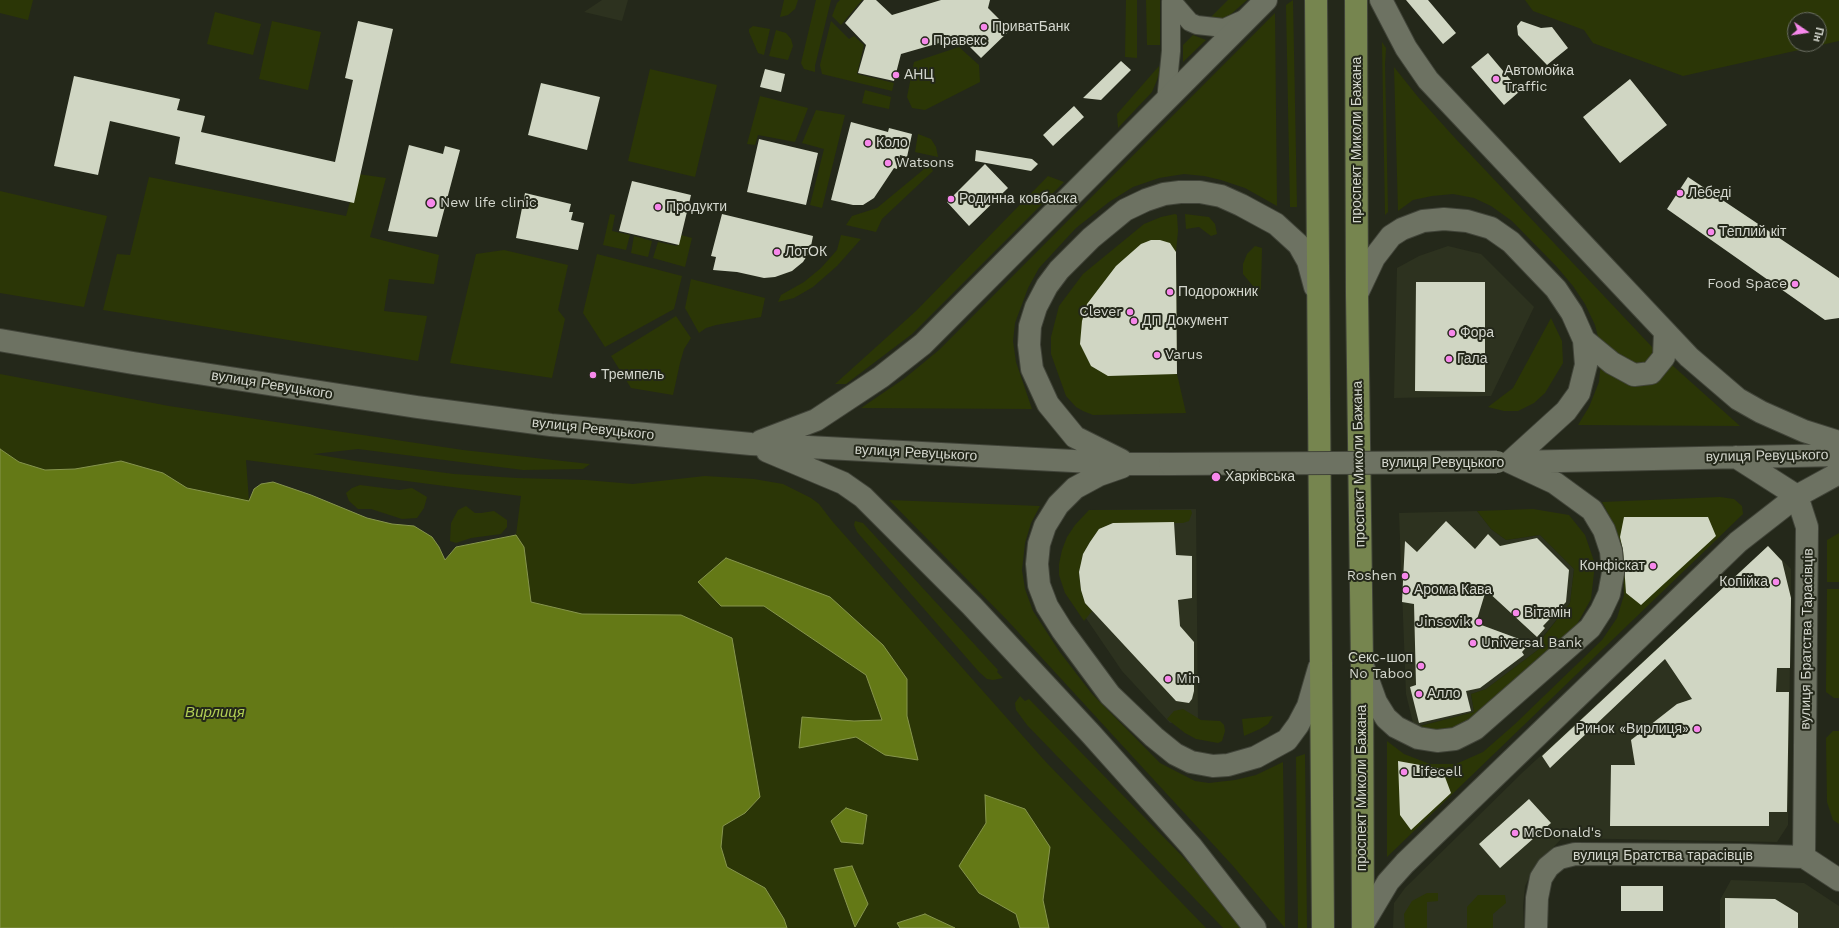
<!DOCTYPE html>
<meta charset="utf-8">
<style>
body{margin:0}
#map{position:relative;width:1839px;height:928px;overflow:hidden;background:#24281a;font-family:"Work Sans",sans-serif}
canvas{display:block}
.north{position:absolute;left:1787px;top:12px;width:40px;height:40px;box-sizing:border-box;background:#24281a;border:1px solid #6a6e62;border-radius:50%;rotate:103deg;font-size:11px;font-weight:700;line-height:16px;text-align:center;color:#d4d7ce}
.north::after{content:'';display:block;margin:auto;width:14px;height:18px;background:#f788eb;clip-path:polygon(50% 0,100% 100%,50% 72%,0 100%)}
</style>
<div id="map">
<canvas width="1839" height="928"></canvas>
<div class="north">Пн</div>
</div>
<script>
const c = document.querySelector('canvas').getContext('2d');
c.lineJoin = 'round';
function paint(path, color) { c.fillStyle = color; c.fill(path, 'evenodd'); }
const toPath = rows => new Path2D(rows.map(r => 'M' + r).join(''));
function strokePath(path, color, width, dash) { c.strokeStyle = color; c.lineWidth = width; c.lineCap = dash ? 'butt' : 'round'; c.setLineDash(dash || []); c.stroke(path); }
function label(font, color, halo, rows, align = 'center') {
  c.font = font + ' "Work Sans",sans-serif'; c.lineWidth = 4; c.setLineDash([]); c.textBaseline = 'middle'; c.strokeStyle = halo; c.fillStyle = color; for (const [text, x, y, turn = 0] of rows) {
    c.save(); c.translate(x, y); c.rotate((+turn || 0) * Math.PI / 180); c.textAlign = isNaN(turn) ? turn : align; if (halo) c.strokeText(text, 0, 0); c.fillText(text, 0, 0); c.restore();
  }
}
paint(toPath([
 [602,0,628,0,622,21,584,12],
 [1448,246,1481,254,1534,307,1491,396,1394,398,1397,268,1419,256],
 [1196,509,1198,722,1170,723,1122,671,1073,599,1089,510],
 [1477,511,1491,529,1506,540,1540,535,1574,569,1570,603,1540,640,1543,646,1486,689,1471,694,1474,712,1414,727,1406,694,1399,513],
 [1768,546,1791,569,1788,825,1777,842,1562,838,1534,868,1525,886,1523,906,1524,928,1393,928,1394,903,1405,888,1523,772],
 [1731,880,1804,883,1839,906,1839,928,1720,928,1720,900]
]), '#2d321f');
paint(toPath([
 [0,0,33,0,28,20,0,13],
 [784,0,798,0,795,9,788,15,780,17],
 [816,0,831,0,815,66,815,72,804,69,801,63],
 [840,0,862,0,841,25,832,16,837,3],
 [1126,0,1137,0,1137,58,1125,57],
 [1146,0,1160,0,1160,45,1147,45],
 [1228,0,1247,0,1230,15,1222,19,1210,18],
 [1293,0,1297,207,1290,207,1286,5],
 [1525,0,1839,0,1839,41,1683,76,1593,43,1584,30,1533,11],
 [1795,20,1819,20,1819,44,1795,44],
 [215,12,261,24,253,55,207,44],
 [1275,13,1277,206,1245,188,1221,180,1204,176,1184,174,1159,178,1133,187,1109,202,1076,228,1039,268,1028,288,1015,323,1013,341,1016,362,1032,409,861,408,905,378,939,350],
 [272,21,321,32,308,90,259,79],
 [831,21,849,39,854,36,864,45,857,74,894,83,892,91,822,74,820,65],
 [753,26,770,29,764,55,758,53,749,32,749,29],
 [776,30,786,33,791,39,793,46,788,60,769,56],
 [1193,35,1206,40,1183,62,1183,45],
 [1382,42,1386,48,1385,64,1388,212,1385,215],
 [959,47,979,65,980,82,925,110,912,108,907,97,914,62],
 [1159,66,1160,70,1157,80,1152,92,1118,128,1117,114],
 [1394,67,1418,97,1454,137,1653,348,1740,426,1578,425,1589,407,1599,382,1602,352,1595,325,1585,304,1573,286,1557,267,1512,221,1491,206,1474,198,1453,194,1432,196,1413,200,1398,211],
 [650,69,717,85,695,177,628,161],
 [865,90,891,97,889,109,862,103],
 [760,96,808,108,795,142,758,135,755,145,747,144],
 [816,110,845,115,822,208,810,205,824,149,802,143],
 [918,134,931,139,936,147,938,157,915,152],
 [929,165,933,171,882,219,876,232,846,225,852,216,877,208],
 [358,174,386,178,370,237,439,255,434,284,389,279,384,311,427,316,418,361,103,310,117,254,130,255,149,177,346,216],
 [1048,176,1064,182,912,334,846,384,835,384,916,311],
 [0,191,107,216,84,307,0,293],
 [610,214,615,215,612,231,630,235,626,250,603,245],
 [1175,214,1177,215,1178,231,1176,252,1177,374,1186,413,1093,415,1083,411,1076,407,1066,396,1051,354,1051,337,1059,306,1083,274,1144,224,1161,217],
 [1185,214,1209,217,1215,224,1217,234,1211,236,1199,227,1186,229],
 [681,235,692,238,685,267,653,258,658,242,677,246],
 [841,235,861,239,837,266,813,287,794,298,778,302,781,295,804,282,821,268,837,250],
 [634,236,652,241,648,257,631,253],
 [1255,246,1262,248,1261,289,1258,292,1243,274,1243,264,1247,254],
 [504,250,568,265,558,310,565,319,552,378,450,363,476,254],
 [597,254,682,276,674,309,605,347,583,313],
 [691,279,765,298,761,317,716,325,706,328,699,333,685,308],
 [676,316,691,338,684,349,680,363,673,395,631,388,611,356],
 [1551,318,1562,341,1563,363,1545,393,1534,403,1518,411,1504,411,1488,407,1513,388],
 [0,374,169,406,463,450,590,464,583,469,523,470,358,449,313,454,355,461,454,474,517,478,586,480,633,484,705,476,754,479,783,484,811,498,819,504,832,521,1045,761,1206,928,768,928,735,872,726,867,719,845,721,842,723,826,737,818,604,623,531,602,524,547,516,535,521,496,246,460,249,501,187,488,163,473,121,461,75,469,45,470,19,462,0,449],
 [360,485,399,490,412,488,427,497,424,508,417,518,402,519,371,509,358,509,349,501,346,493,352,488],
 [1720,497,1734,499,1742,506,1743,514,1387,857,1387,741,1404,754,1430,764,1456,764,1483,752,1515,724,1602,640,1617,618,1624,595,1623,573,1620,549,1613,523,1602,502],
 [889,500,1040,506,1031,523,1025,543,1022,570,1025,589,1033,611,1059,651,1092,694,1160,763,1195,781,1209,783,1235,780,1256,775,1283,762,1285,928,1233,866,1008,621],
 [466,506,475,513,481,513,494,511,507,520,507,527,501,534,471,538,456,543,450,541,451,523,458,510],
 [1533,509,1569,515,1585,535,1595,564,1591,599,1571,635,1459,728,1435,731,1420,726,1474,712,1471,694,1486,689,1543,646,1540,641,1570,603,1574,569,1540,535,1506,540,1491,529,1477,511],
 [1089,510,1191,510,1192,513,1189,521,1183,523,1113,523,1099,529,1090,542,1083,554,1079,573,1081,590,1085,603,1092,611,1084,621,1065,593,1059,575,1059,564,1062,550,1067,537,1075,525],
 [855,521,863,523,998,670,997,672,1003,678,993,680,987,679,979,672,857,532,854,525],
 [1839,533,1839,582,1827,582,1827,540],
 [1827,589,1839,589,1839,698,1834,698,1826,692],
 [1020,696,1025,701,1029,699,1184,858,1219,897,1243,928,1223,928,1027,725,1016,710,1015,703],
 [1183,709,1201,720,1220,721,1224,725,1225,731,1222,741,1218,743,1196,739,1185,733,1167,719,1174,711],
 [1273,716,1268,724,1260,729,1244,736,1242,719],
 [1833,731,1839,731,1839,824,1833,820,1827,802,1826,738],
 [1305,754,1307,928,1298,928,1296,757],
 [1427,893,1438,893,1438,901,1427,902,1427,928,1405,928,1404,914,1412,901],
 [1478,895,1505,895,1506,903,1493,914,1493,928,1467,928,1467,907]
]), '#2b3606');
const water = toPath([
 [0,449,19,462,45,470,75,469,121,461,163,473,187,488,249,501,254,489,261,484,273,482,311,495,367,518,392,524,414,526,432,537,439,547,445,560,456,547,516,535,524,547,531,602,582,614,681,615,732,638,760,797,745,813,723,826,721,847,727,867,765,888,784,919,787,928,0,928,0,449],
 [726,558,830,597,883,645,907,679,907,716,918,760,885,755,856,737,799,748,802,717,854,721,882,720,866,675,764,606,721,606,698,582,726,558],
 [985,795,1025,809,1050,847,1043,900,1049,928,1020,928,1016,914,979,893,959,866,986,823,985,795],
 [846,808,867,815,863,844,841,842,831,821,846,808],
 [852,866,868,904,855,927,834,869,852,866],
 [925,914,955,928,900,928,897,923,925,914]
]);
paint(water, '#647916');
strokePath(water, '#86954d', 1);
paint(toPath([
 [864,0,876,0,892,15,941,0,990,0,988,8,1010,30,981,58,960,37,901,54,894,81,858,73,866,45,845,23],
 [1406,0,1428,0,1456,33,1443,44],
 [358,21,393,29,354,203,175,164,180,137,110,121,98,175,54,166,74,76,180,99,177,110,205,116,201,132,335,162,353,80,345,78],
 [1521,21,1541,28,1552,27,1568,48,1547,65,1518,35,1517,26],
 [1488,53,1520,91,1504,105,1471,67],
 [1121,61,1131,70,1101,100,1083,98],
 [765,69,785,74,781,92,760,87],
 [1630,79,1667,125,1620,163,1583,117],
 [541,83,600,97,587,150,528,135],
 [1074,106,1084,117,1053,146,1043,135],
 [851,122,888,132,889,128,912,134,907,157,900,155,897,169,894,168,874,198,863,205,853,205,831,200],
 [759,139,818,153,806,205,747,192],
 [409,145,443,154,445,146,460,150,437,237,388,231],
 [976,150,1032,159,1038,164,1031,171,975,161],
 [985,164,1008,188,969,226,947,202],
 [1688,177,1839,278,1839,318,1825,320,1667,209],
 [632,181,691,195,679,245,619,231],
 [525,193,571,204,569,212,573,212,571,220,584,223,578,250,516,238],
 [722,214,813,236,810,251,803,262,792,271,775,277,764,278,737,272,713,270,716,257,711,256],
 [1151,240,1160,240,1170,243,1176,252,1177,374,1108,376,1091,366,1080,344,1082,321,1087,304,1116,266,1141,244],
 [1416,282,1485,282,1485,392,1415,391],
 [1624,517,1708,517,1716,536,1641,605,1626,593,1623,550,1620,537],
 [1446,521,1475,549,1488,534,1500,546,1537,538,1569,570,1566,602,1543,626,1545,628,1537,637,1486,590,1476,623,1530,643,1522,652,1524,655,1480,688,1466,691,1471,711,1419,723,1410,687,1416,685,1414,604,1402,602,1405,541,1417,552],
 [1174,522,1176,555,1192,556,1192,598,1178,600,1180,626,1194,642,1194,691,1192,699,1189,703,1176,701,1085,603,1081,590,1079,572,1083,554,1090,542,1099,529,1113,523],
 [1768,546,1782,561,1791,598,1790,668,1777,668,1776,692,1789,692,1787,812,1769,812,1769,826,1610,826,1611,765,1635,765,1631,740,1677,704,1692,699,1665,659,1550,768,1542,756],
 [1398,761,1442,769,1451,793,1411,830,1400,815],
 [1529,799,1551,823,1500,868,1479,844],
 [1621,886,1663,886,1663,911,1621,911],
 [1725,898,1775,899,1798,913,1798,928,1725,928]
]), '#d0d6c3');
const minor = toPath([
 [1171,0,1190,22,1197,25,1224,28,1244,19],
 [1166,101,1171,51,1171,0]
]);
const tertiary = toPath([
 [1381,0,1406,48,1428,80,1689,357,1738,399,1761,412,1804,431,1839,442],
 [1357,294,1374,258,1391,236,1402,229,1423,221,1444,219,1467,221,1491,228,1511,242,1556,289,1572,313,1584,340,1586,365,1579,393,1566,411,1510,462],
 [0,340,133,363,417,407,551,425,751,444,1130,464,1170,464],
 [1584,340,1612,363,1634,375,1651,373,1664,357,1665,332],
 [761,441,816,420,881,377,923,344,1266,0],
 [767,451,843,483,863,497,972,606,1091,734,1191,846,1255,928],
 [1736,457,1797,496,1807,527,1804,857],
 [1121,460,1075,437,1048,404,1032,369,1029,345,1030,326,1036,307,1047,286,1059,270,1091,238,1125,210,1146,200,1164,194,1180,192,1200,192,1221,196,1241,205,1276,224,1299,245,1308,261,1315,287],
 [1514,462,1839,455],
 [1122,467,1099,475,1075,488,1058,505,1045,526,1039,544,1037,564,1039,585,1047,606,1062,630,1110,695,1154,737,1175,754,1191,762,1213,766,1228,765,1256,757,1287,740,1298,725,1308,706,1319,668],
 [1363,666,1376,702,1386,718,1396,727,1418,738,1437,741,1455,739,1475,729,1590,628,1601,611,1609,594,1613,573,1611,551,1604,530,1592,510,1555,483,1510,462],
 [1363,924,1388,882,1405,863,1738,542,1797,496,1839,473],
 [1536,928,1537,898,1541,878,1548,867,1559,858,1575,854,1742,855,1804,857,1839,880]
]);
const trunk = toPath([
 [1316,0,1323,928],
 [1356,0,1357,294,1362,663,1363,928]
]);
strokePath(minor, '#414439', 20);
strokePath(tertiary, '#414439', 24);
strokePath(trunk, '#414439', 24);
strokePath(minor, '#6d7262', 18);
strokePath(tertiary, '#6d7262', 22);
strokePath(trunk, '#76854f', 22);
const tertiaryBridge = toPath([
 [1170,464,1497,462]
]);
strokePath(tertiaryBridge, '#414439', 24, []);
strokePath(tertiaryBridge, '#6d7262', 22);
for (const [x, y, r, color] of [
 [984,27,4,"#f788eb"],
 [925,41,4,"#f788eb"],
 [896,75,4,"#f788eb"],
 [1496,79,4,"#f788eb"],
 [868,143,4,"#f788eb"],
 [888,163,4,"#f788eb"],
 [1680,193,4,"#f788eb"],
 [951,199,4,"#f788eb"],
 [431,203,5,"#f788eb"],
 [658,207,4,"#f788eb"],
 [1711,232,4,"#f788eb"],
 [777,252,4,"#f788eb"],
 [1795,284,4,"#f788eb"],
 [1170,292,4,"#f788eb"],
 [1130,312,4,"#f788eb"],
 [1134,321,4,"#f788eb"],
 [1452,333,4,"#f788eb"],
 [1157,355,4,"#f788eb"],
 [1449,359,4,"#f788eb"],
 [593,375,4,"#f788eb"],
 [1216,477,5,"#f788eb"],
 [1653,566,4,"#f788eb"],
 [1405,576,4,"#f788eb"],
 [1776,582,4,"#f788eb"],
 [1406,590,4,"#f788eb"],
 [1516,613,4,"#f788eb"],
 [1479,622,4,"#f788eb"],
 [1473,643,4,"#f788eb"],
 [1421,666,4,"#f788eb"],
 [1168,679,4,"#f788eb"],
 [1419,694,4,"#f788eb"],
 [1697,729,4,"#f788eb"],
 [1404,772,4,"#f788eb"],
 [1515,833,4,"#f788eb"]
]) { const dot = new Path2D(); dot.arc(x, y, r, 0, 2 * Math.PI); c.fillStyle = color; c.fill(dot); strokePath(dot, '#24281a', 1.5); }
label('14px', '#d4d7ce', '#24281a', [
 ["ПриватБанк",992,27],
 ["Правекс",933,41],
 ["Автомойка",1504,71],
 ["Traffic",1504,87],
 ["АНЦ",904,75],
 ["Коло",876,143],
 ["Watsons",896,163],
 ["Лебеді",1688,193],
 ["Родинна ковбаска",959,199],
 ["New life clinic",440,203],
 ["Продукти",666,207],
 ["Теплий кіт",1719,232],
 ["ЛотОК",785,252],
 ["Food Space",1787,284,"right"],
 ["Подорожник",1178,292],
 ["Clever",1122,312,"right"],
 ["ДП Документ",1142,321],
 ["Фора",1460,333],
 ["Varus",1165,355],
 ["Гала",1457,359],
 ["Тремпель",601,375],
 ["Харківська",1225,477],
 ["Конфіскат",1645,566,"right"],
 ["Roshen",1397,576,"right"],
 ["Копійка",1768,582,"right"],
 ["Арома Кава",1414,590],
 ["Вітамін",1524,613],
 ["Jinsovik",1471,622,"right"],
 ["Universal Bank",1481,643],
 ["Секс-шоп",1413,658,"right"],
 ["No Taboo",1413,674,"right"],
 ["Min",1176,679],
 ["Алло",1427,694],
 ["Ринок «Вирлиця»",1689,729,"right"],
 ["Lifecell",1412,772],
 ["McDonald's",1523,833]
], 'left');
label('14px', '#d4d7ce', '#24281a', [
 ["проспект Миколи Бажана",1357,140,-90],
 ["вулиця Ревуцького",272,385,9],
 ["вулиця Ревуцького",593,429,6],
 ["вулиця Ревуцького",916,453,3],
 ["вулиця Ревуцького",1767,456,-1],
 ["вулиця Ревуцького",1443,463],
 ["проспект Миколи Бажана",1359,464,-91],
 ["вулиця Братства Тарасівців",1807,639,-89],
 ["проспект Миколи Бажана",1362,788,-90],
 ["вулиця Братства тарасівців",1663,856]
]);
label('italic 15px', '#b0cd54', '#24281a', [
 ["Вирлиця",215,713]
]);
</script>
